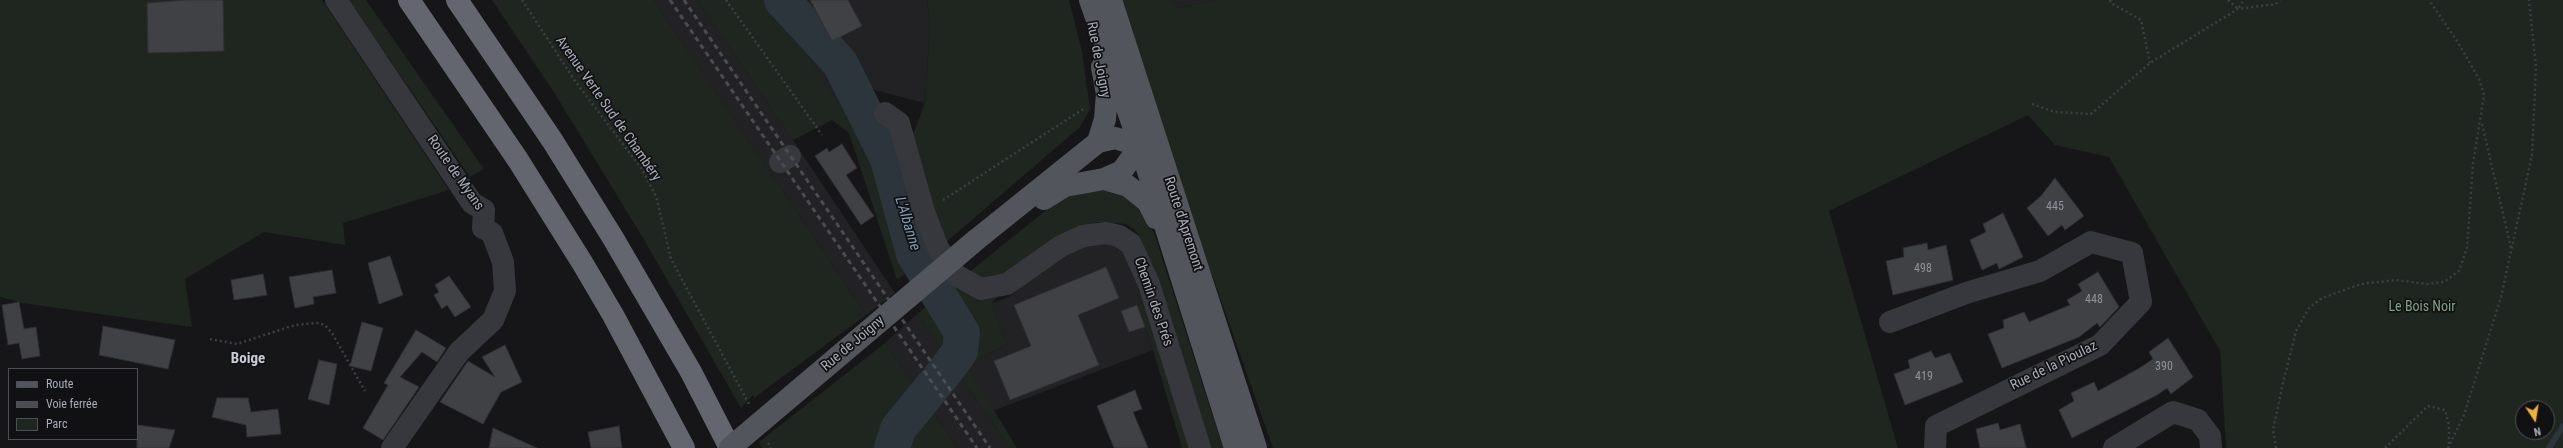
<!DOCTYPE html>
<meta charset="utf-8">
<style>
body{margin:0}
#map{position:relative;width:2563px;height:448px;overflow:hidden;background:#161618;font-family:"Roboto Condensed",sans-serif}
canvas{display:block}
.legend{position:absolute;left:8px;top:368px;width:130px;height:72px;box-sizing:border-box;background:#111113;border:1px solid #4d4f55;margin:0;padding:5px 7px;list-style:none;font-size:12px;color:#a8adb8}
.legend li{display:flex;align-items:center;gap:8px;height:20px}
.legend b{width:20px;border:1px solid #4d4f55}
.north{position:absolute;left:2515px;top:400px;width:40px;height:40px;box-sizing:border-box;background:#111113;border:1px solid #4d4f55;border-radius:50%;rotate:168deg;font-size:11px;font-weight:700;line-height:16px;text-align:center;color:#a8adb8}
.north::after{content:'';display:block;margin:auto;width:14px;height:18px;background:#f2b134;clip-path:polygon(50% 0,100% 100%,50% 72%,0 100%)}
</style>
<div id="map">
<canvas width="2563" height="448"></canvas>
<ul class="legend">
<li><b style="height:5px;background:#53555c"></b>Route</li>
<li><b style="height:5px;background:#4a4c52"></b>Voie ferrée</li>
<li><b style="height:11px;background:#1e261f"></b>Parc</li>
</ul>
<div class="north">N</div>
</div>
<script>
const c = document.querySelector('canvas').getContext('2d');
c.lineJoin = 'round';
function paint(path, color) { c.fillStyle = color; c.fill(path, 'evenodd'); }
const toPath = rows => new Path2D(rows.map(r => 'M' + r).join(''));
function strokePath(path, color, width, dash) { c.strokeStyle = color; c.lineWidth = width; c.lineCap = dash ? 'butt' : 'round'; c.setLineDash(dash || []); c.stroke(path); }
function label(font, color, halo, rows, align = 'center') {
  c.font = font + ' "Roboto Condensed",sans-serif'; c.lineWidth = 3.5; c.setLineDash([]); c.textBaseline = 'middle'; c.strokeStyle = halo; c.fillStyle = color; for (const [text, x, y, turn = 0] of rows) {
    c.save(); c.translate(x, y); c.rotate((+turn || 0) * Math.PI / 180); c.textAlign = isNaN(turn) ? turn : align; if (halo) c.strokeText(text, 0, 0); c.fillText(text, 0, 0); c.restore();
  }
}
paint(toPath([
 [654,0,697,0,793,140,895,293,866,315],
 [769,0,927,0,930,25,925,103,871,89,841,108],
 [1171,0,1218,0,1177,8],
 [1102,239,1122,250,1130,259,1144,302,1137,305,1153,350,993,411,967,366,1007,344,992,303,1009,297,1057,260,1090,241],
 [917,314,1010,448,958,448,885,343]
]), '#222225');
paint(toPath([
 [0,0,322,0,449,190,343,223,345,245,264,232,185,279,192,327,22,303,0,297],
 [349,0,366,0,484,169,470,177],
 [492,0,654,0,866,315,754,398,753,395,741,408,643,238,555,94],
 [697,0,769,0,841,107,871,89,901,147,934,252,897,280,849,133,832,120,793,140],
 [927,0,1069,0,1082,52,1090,109,1080,127,944,244,912,137,925,103,930,25],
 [1121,0,1171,0,1178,8,1218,0,2563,0,2563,448,2226,448,2220,351,2109,157,2055,145,2028,115,1829,211,1898,448,1273,448,1149,96],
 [2523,408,2547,408,2547,432,2523,432],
 [1114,189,1140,208,1154,233,1223,448,1209,448,1142,241,1134,229,1126,224,1097,222,1073,229,1027,262,992,303,1007,344,967,366,1017,448,1010,448,917,314,1065,195],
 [1144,302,1191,448,1182,448,1153,350,1137,305],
 [885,343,958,448,762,448,759,442]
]), '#1e261f');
strokePath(toPath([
 [2549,448,2563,426]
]), '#2c353c', 6);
strokePath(toPath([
 [782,0,840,63,888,159,914,254,962,333,960,351,947,369,898,429,892,448]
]), '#2c353c', 36);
const building = toPath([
 [186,0,223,0,224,51,148,53,147,3,186,0],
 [810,0,848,0,862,26,832,41,810,0],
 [842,144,857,168,846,175,874,216,861,225,815,156,827,148,829,152,842,144],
 [2055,178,2084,216,2065,230,2062,225,2048,236,2027,208,2041,196,2055,178],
 [2003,213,2023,257,1999,269,1997,263,1982,270,1970,240,1986,232,1983,224,2003,213],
 [1927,243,1928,250,1946,245,1953,280,1893,295,1886,261,1904,257,1903,248,1927,243],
 [390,256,403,295,379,304,368,263,390,256],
 [1106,267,1119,298,1078,315,1099,365,1010,400,994,361,1031,346,1014,305,1106,267],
 [332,270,336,293,313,297,314,304,295,308,289,277,332,270],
 [2098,272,2119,307,2100,327,2097,323,2079,337,2002,368,1988,334,2004,328,2003,320,2024,312,2029,322,2070,305,2067,300,2082,291,2078,284,2098,272],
 [263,274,267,295,234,300,231,280,263,274],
 [449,276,471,307,455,317,447,305,442,309,434,295,439,292,435,285,449,276],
 [19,302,24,329,36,327,40,356,22,359,19,343,8,345,2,305,19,302],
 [1137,305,1145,327,1129,332,1121,311,1137,305],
 [362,322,383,328,371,371,350,366,362,322],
 [103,326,175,340,168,369,99,355,103,326],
 [416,330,446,348,437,362,422,352,400,377,419,387,383,440,363,428,388,385,384,383,416,330],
 [2168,338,2193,377,2171,394,2167,388,2157,395,2072,438,2059,410,2074,401,2071,393,2094,382,2098,391,2138,369,2153,359,2149,352,2168,338],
 [505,345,522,382,501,392,483,424,440,402,468,361,495,377,482,357,505,345],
 [1931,351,1935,358,1950,353,1963,382,1905,405,1894,374,1910,368,1908,360,1931,351],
 [319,360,337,364,329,405,308,399,319,360],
 [1135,390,1142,409,1133,412,1148,448,1114,448,1097,406,1135,390],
 [217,398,248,398,251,412,278,409,281,434,247,437,246,425,212,417,217,398],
 [1998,423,2000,430,2020,424,2026,448,1980,448,1976,429,1998,423],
 [137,425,175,430,169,448,137,448,137,425],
 [619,426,622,448,591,448,588,432,619,426],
 [493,428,537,448,489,448,493,428]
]);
paint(building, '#404145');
strokePath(building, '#303034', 1);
strokePath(toPath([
 [522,0,575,81,641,168,656,196,671,259,749,404],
 [726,0,822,135],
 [2110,0,2111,3,2141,20,2150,63],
 [2228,0,2238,9,2244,0],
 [2032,104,2055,112,2091,114,2150,63,2238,9,2276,4,2280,0],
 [2482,124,2511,248],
 [943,200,1085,108],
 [210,339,237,344,295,325,317,323,325,325,332,333,365,391],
 [768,443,771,448],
 [2276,448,2273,430,2283,383,2296,331,2309,308,2322,298,2361,284,2396,280,2427,284,2444,282,2459,271,2467,248,2473,164,2484,95,2479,79,2459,44,2429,0],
 [2385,448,2428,406,2445,410,2449,425,2449,444],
 [2448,448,2464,415,2501,297,2532,155,2536,67,2529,0]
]), '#3d3f44', 2.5, [2, 3]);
strokePath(toPath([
 [336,0,472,203,484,210,483,228,492,233,503,262,505,291,493,320,459,352,392,448],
 [885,113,899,123,924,212,938,248,956,275,981,289,1007,284,1061,246,1083,236,1106,233,1119,236,1131,244,1149,284,1200,448],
 [780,162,790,156],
 [1890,322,1966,293,2040,271,2091,242,2132,253,2141,302,2100,345,1936,426,1935,448],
 [2114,448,2173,412,2198,420,2210,436,2211,448]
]), '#37383d', 22);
strokePath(toPath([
 [1090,0,1140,146,1235,448],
 [1111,0,1256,448],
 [1098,142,1105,119,1107,94,1102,67],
 [1104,179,1128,186,1148,202,1156,218],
 [1044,199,1065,186,1104,179,1122,171,1146,137],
 [976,240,1098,142,1115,138,1150,149]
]), '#53555c', 22);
strokePath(toPath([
 [409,0,518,160,583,264,613,315,684,448],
 [457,0,552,140,613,238,691,372,730,448]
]), '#63666e', 22);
strokePath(toPath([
 [670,0,977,448],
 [684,0,990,448]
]), '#4a4c52', 3, [5, 4]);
strokePath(toPath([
 [730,448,976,240]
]), '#53555c', 22);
label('12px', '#8e929b', null, [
 ["445",2055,207],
 ["498",1923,269],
 ["448",2094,300],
 ["390",2164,367],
 ["419",1924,377]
]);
label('14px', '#a8adb8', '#111113', [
 ["Rue de Joigny",1098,60,79],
 ["Avenue Verte Sud de Chambéry",608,109,55],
 ["Route de Myans",455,173,55],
 ["Route d'Apremont",1183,224,72],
 ["Chemin des Prés",1153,302,71],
 ["Rue de Joigny",853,344,-40],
 ["Rue de la Pioulaz",2054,366,-26]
]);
label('14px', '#7fa381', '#111113', [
 ["Le Bois Noir",2422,307]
]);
label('italic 15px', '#7f9bb3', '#111113', [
 ["L'Albanne",907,224,73]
]);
label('bold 15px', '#c9ccd4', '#111113', [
 ["Boige",248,359]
]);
</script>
